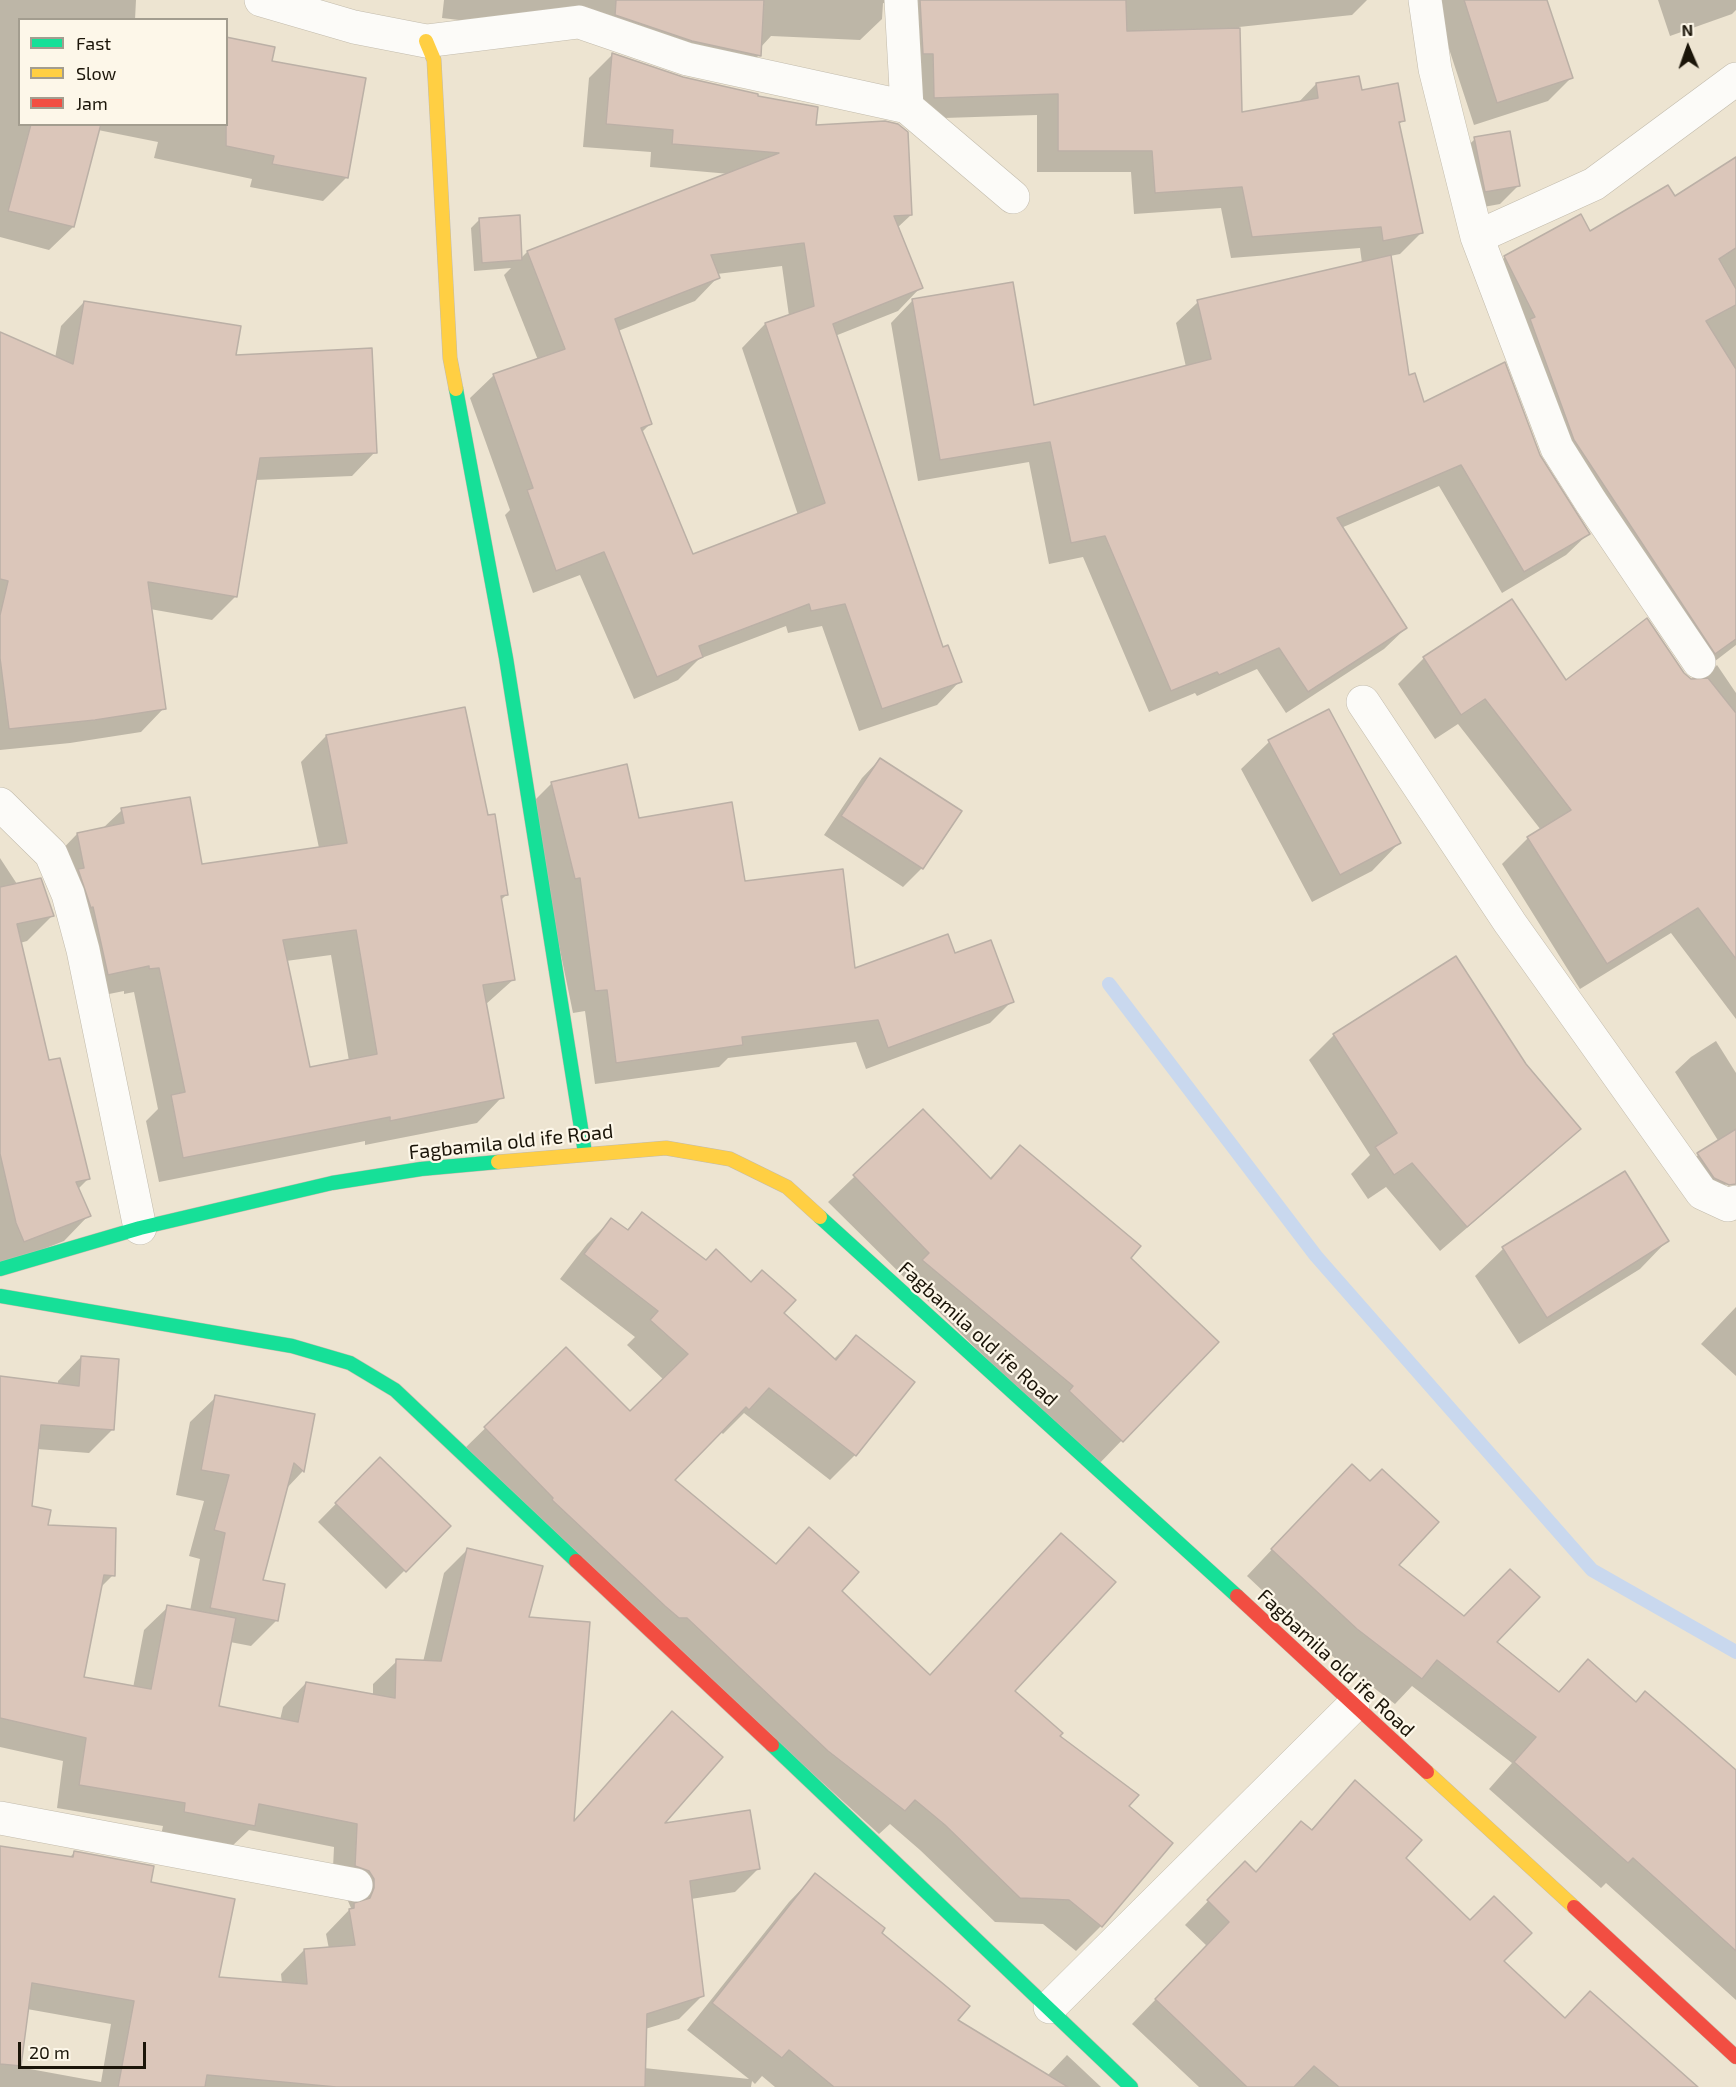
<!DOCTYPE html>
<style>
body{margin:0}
#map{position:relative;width:1736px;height:2087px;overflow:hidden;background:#ede4d1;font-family:"Exo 2",sans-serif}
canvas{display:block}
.legend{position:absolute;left:18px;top:18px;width:210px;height:108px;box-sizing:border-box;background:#fdf7e9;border:2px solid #a39d8f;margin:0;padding:8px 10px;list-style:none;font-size:18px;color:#1b1509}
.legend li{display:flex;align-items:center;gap:12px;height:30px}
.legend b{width:30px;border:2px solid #a39d8f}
.north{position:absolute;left:1658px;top:18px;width:60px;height:60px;-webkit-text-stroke:4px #fdf7e9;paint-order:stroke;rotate:358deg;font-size:16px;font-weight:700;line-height:24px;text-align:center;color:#1b1509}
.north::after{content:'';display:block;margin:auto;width:21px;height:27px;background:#1b1509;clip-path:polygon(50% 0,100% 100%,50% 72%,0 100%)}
.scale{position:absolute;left:18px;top:2042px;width:128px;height:27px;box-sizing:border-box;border:3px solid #1b1509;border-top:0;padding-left:8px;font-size:18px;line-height:21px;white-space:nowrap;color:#1b1509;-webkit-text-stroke:4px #fdf7e9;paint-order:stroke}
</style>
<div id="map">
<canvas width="1736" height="2087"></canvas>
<ul class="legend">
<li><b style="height:8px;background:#16e098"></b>Fast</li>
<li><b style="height:8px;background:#ffcf43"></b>Slow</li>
<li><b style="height:8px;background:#f24e42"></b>Jam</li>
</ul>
<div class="north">N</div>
<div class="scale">20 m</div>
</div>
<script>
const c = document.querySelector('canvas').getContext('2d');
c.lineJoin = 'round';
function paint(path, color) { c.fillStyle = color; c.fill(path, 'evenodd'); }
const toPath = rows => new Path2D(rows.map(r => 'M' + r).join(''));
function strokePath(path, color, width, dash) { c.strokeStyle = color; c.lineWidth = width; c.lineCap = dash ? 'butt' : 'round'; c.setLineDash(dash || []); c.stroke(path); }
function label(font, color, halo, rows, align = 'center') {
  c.font = font + ' "Exo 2",sans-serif'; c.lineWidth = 4.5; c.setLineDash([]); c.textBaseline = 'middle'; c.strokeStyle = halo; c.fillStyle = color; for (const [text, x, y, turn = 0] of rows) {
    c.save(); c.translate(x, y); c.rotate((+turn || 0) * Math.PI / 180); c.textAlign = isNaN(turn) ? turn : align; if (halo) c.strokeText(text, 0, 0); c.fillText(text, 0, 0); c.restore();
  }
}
paint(toPath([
 [0,0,136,0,135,20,20,20,20,124,226,124,270,62,347,177,323,201,250,187,252,179,154,158,158,142,98,130,73,227,49,250,0,237],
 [444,0,1367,0,1352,15,1239,27,1241,114,1297,104,1316,84,1361,91,1404,120,1398,125,1422,232,1400,254,1390,256,1407,377,1423,404,1538,456,1588,534,1566,555,1502,593,1439,486,1341,528,1406,628,1384,649,1286,713,1257,669,1197,696,1195,693,1149,712,1083,557,1049,564,1029,462,918,481,891,323,912,301,1012,284,1033,406,1186,367,1176,323,1198,302,1362,263,1360,248,1231,258,1221,208,1134,214,1131,172,1037,172,1037,115,913,119,887,4,883,3,882,19,860,40,771,36,760,48,759,55,738,77,594,36,442,18],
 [1433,0,1546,0,1571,78,1548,101,1474,125],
 [1658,0,1736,0,1736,10,1732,14,1670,36],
 [612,55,682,79,756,97,815,126,911,215,897,228,921,287,898,311,835,336,942,649,960,681,937,705,859,731,822,626,788,633,786,626,699,659,678,680,634,699,580,575,533,593,505,515,510,510,470,398,494,375,538,360,504,275,511,268,474,271,471,228,480,219,520,259,527,252,730,174,650,167,651,152,583,147,589,78],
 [782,266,789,316,765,324,742,348,798,515,692,556,641,433,650,424,618,331,695,301,718,277,717,274],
 [1475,139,1518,186,1500,204,1467,210,1456,157],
 [1736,173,1736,645,1693,678,1552,463,1482,280,1505,257,1590,233],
 [84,302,234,357,375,452,352,476,255,480,235,597,212,620,150,609,164,708,141,732,70,743,0,750,0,333,55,358,61,326],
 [1646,620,1689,680,1700,682,1717,665,1736,693,1736,1019,1671,933,1580,989,1502,864,1528,838,1541,830,1458,724,1435,739,1398,684,1424,658,1566,682],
 [1328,711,1399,843,1372,871,1312,902,1241,769,1269,742],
 [326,736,486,816,506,895,500,901,514,979,485,1005,502,1097,477,1123,365,1145,365,1141,159,1182,146,1121,158,1109,134,992,124,994,124,991,84,999,52,860,77,834,102,829,122,810,201,866,319,848,301,762],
 [331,955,349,1061,309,1069,286,961],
 [880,759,960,811,922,868,903,887,824,835,862,778],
 [552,783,638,820,744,882,854,970,954,955,1012,1001,990,1023,866,1069,856,1042,728,1058,719,1067,595,1084,585,1011,573,1013,530,805],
 [0,858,17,884,40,879,53,915,27,941,20,943,48,1062,88,1179,78,1189,89,1215,64,1241,0,1266],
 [1334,1035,1524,1065,1579,1129,1553,1154,1440,1251,1386,1187,1368,1199,1351,1174,1370,1155,1309,1060],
 [1716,1041,1736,1073,1736,1178,1706,1197,1683,1170,1698,1155,1719,1142,1675,1072,1691,1057],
 [923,1111,989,1179,1020,1147,1129,1259,1217,1342,1096,1467,828,1202],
 [1625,1173,1667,1241,1640,1269,1519,1344,1475,1276,1503,1249],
 [642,1214,706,1262,782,1313,833,1360,856,1337,913,1382,855,1455,830,1480,744,1413,723,1434,720,1431,673,1480,775,1564,809,1529,840,1591,929,1676,1013,1692,1127,1806,1171,1843,1101,1926,1076,1951,1043,1924,995,1922,920,1850,890,1824,879,1834,460,1453,566,1349,630,1413,664,1380,627,1345,635,1337,560,1279,587,1244,611,1220,626,1231],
 [1736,1307,1736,1376,1701,1344],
 [81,1357,112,1430,89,1453,37,1449,30,1507,47,1527,113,1575,99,1589,82,1678,133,1688,144,1630,168,1607,190,1611,200,1559,189,1556,204,1501,176,1495,190,1422,216,1397,314,1415,302,1472,286,1489,261,1581,277,1620,251,1646,230,1642,217,1708,280,1720,283,1707,306,1683,373,1696,373,1684,397,1661,423,1662,444,1573,467,1550,527,1619,573,1822,672,1713,661,1825,758,1869,735,1892,691,1899,703,1995,679,2019,645,2029,644,2068,749,2079,687,2030,789,1902,815,1875,880,1933,956,2020,1047,2076,1067,2055,1101,2087,775,2087,762,2076,755,2084,752,2081,751,2087,0,2087,0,1848,69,1858,74,1853,149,1884,217,1978,282,1983,281,1974,304,1950,329,1949,326,1934,351,1908,345,1894,332,1889,334,1847,249,1830,230,1848,161,1835,163,1826,57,1808,63,1761,0,1747,0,1378,58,1385,58,1381],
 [27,2009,111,2024,101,2082,19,2067],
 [380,1459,449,1526,386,1589,318,1522],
 [1326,1492,1397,1565,1558,1692,1589,1662,1635,1703,1736,1772,1736,2000,1606,1883,1601,1888,1489,1789,1512,1763,1412,1686,1395,1704,1331,1655,1247,1576],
 [1355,1782,1404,1858,1502,1961,1564,2019,1696,2087,1199,2087,1132,2024,1207,1946,1185,1925,1245,1863,1255,1873,1301,1823,1310,1831]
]), '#0003');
strokePath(toPath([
 [1109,984,1316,1256,1592,1570,1736,1652]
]), '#c9d8ee', 14);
const building = toPath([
 [616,0,764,0,761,56,692,41,615,15,616,0],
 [920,0,1126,0,1127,31,1240,28,1242,112,1318,98,1316,83,1359,76,1362,90,1398,83,1405,121,1399,122,1423,233,1383,241,1381,227,1252,237,1242,187,1155,193,1152,151,1058,151,1058,94,934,98,933,54,923,54,920,0],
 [1464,0,1547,0,1573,78,1497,103,1464,0],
 [226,37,275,47,272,61,366,78,348,178,272,164,274,156,226,146,226,37],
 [612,53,683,77,758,94,758,96,818,107,816,125,885,121,898,124,908,132,912,215,894,216,923,288,833,324,943,647,948,645,962,682,882,709,845,604,811,611,809,604,699,646,703,657,657,677,604,552,556,571,527,490,533,488,493,374,565,349,527,251,779,153,672,144,673,130,606,124,612,53],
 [804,243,814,306,765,323,825,503,693,554,641,428,652,424,615,319,720,278,711,255,804,243],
 [31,124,101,124,74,227,8,211,31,124],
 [1510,131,1520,186,1485,192,1474,137,1510,131],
 [1736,157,1736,248,1719,259,1736,289,1736,305,1706,321,1736,369,1736,639,1715,654,1574,440,1530,319,1535,317,1504,256,1581,214,1590,231,1668,185,1675,196,1736,157],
 [520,215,522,260,482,263,479,218,520,215],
 [1391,255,1409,375,1415,373,1424,402,1505,362,1540,455,1590,534,1524,572,1461,465,1337,518,1407,628,1308,692,1279,648,1219,675,1217,672,1171,691,1105,536,1071,543,1050,442,940,460,912,299,1013,282,1034,405,1211,359,1197,300,1391,255],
 [84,301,241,326,236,355,372,348,377,453,260,458,237,597,148,582,166,709,95,720,9,729,0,658,0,615,8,581,0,579,0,332,73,364,84,301],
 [1512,599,1566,680,1647,618,1684,673,1691,679,1708,678,1736,713,1736,959,1698,908,1607,964,1527,837,1571,810,1485,699,1461,715,1423,657,1512,599],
 [465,707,488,815,495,814,508,895,501,896,515,980,483,985,504,1098,390,1121,390,1117,183,1158,171,1095,185,1092,159,968,149,969,149,966,108,975,93,907,91,908,78,869,84,868,77,833,124,823,121,808,190,797,202,864,347,843,326,735,465,707],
 [356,930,377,1054,310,1067,283,940,356,930],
 [1329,709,1401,843,1340,875,1268,740,1329,709],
 [880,758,962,811,923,869,841,816,880,758],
 [627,764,639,818,732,802,745,881,843,869,855,968,948,934,955,953,991,940,1014,1002,888,1048,878,1020,742,1037,743,1045,616,1063,607,990,595,991,580,878,575,879,551,782,627,764],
 [41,878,54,916,17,924,49,1060,60,1058,90,1179,76,1182,91,1216,24,1242,16,1223,0,1154,0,887,41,878],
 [1456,956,1526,1064,1581,1129,1467,1227,1412,1163,1394,1175,1375,1147,1397,1133,1333,1034,1456,956],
 [923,1109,991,1179,1020,1145,1141,1246,1131,1258,1219,1342,1123,1442,1069,1391,1073,1386,922,1260,929,1253,853,1175,923,1109],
 [1736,1129,1736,1184,1729,1185,1714,1178,1697,1153,1736,1129],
 [1625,1171,1669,1241,1547,1318,1502,1247,1625,1171],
 [642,1212,706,1260,716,1249,751,1282,762,1270,796,1300,784,1313,836,1360,856,1335,915,1382,856,1456,769,1388,749,1410,746,1407,675,1480,776,1564,809,1527,859,1572,842,1591,930,1675,1061,1533,1116,1582,1015,1691,1063,1733,1060,1736,1139,1795,1129,1806,1173,1843,1102,1927,1069,1900,1020,1898,945,1825,915,1800,905,1811,828,1751,687,1618,679,1618,665,1606,552,1500,553,1498,484,1427,566,1347,630,1411,688,1354,650,1320,658,1311,584,1254,611,1218,628,1230,642,1212],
 [81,1356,119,1359,114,1430,41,1425,32,1506,51,1510,48,1525,116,1528,115,1576,104,1575,84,1677,151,1689,167,1605,236,1618,219,1706,298,1722,306,1682,395,1698,396,1659,441,1661,467,1548,543,1566,529,1617,590,1622,574,1821,672,1711,723,1757,665,1823,750,1810,760,1869,690,1881,704,1996,647,2014,645,2087,336,2087,207,2075,205,2087,118,2087,134,2001,32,1983,21,2066,0,2064,0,1846,73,1857,74,1851,154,1866,151,1882,235,1899,219,1977,307,1984,304,1949,355,1945,349,1909,354,1908,354,1903,370,1898,374,1888,374,1879,369,1871,355,1866,357,1824,259,1804,255,1826,184,1812,185,1803,79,1785,86,1738,0,1718,0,1376,79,1386,81,1356],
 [215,1395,315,1414,304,1472,294,1463,263,1580,285,1584,278,1621,210,1608,225,1533,214,1530,229,1475,201,1470,215,1395],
 [380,1457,451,1526,406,1572,335,1503,380,1457],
 [1352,1464,1370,1481,1382,1469,1439,1522,1399,1565,1464,1616,1510,1569,1540,1597,1497,1642,1559,1692,1588,1659,1636,1702,1645,1691,1736,1770,1736,1951,1633,1858,1628,1863,1514,1762,1536,1737,1437,1660,1422,1679,1357,1629,1271,1549,1352,1464],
 [1355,1780,1422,1840,1406,1858,1470,1920,1494,1896,1532,1933,1504,1961,1565,2018,1590,1991,1698,2087,1339,2087,1314,2066,1294,2087,1247,2087,1155,1999,1229,1922,1207,1900,1245,1861,1256,1872,1301,1821,1312,1830,1355,1780],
 [815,1873,885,1928,882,1933,970,2006,958,2020,1068,2087,834,2087,789,2050,782,2058,712,2003,815,1873]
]);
paint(building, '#dbc6ba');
strokePath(building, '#bbb0a6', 1.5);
const street = toPath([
 [261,0,354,27,426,41,579,22,687,59,907,107,1013,197],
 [901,0,907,107],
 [1425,0,1435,69,1477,237,1557,448,1591,502,1699,662],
 [1477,237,1594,184,1736,79],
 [1363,702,1510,923,1702,1193,1728,1205,1736,1202],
 [0,804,51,854,68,894,83,950,140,1228],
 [0,1818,356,1885],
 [1050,2007,1353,1706]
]);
const fast = toPath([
 [456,389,506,658,585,1153],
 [820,1217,1237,1596],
 [0,1269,140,1228,332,1183,421,1169,498,1162],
 [0,1296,292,1346,350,1363,395,1390,576,1561],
 [772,1745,1131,2087]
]);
const slow = toPath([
 [426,41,434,60,450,358,456,389],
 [498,1162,666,1148,730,1159,787,1187,820,1217],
 [1427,1772,1574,1907]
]);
const jam = toPath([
 [576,1561,772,1745],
 [1237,1596,1427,1772],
 [1574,1907,1736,2057]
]);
strokePath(street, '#c2bbac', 34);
strokePath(fast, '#c2bbac', 15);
strokePath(slow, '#c2bbac', 15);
strokePath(jam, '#c2bbac', 15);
strokePath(street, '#fcfbf8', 33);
strokePath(fast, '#16e098', 14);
strokePath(slow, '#ffcf43', 14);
strokePath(jam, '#f24e42', 14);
label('20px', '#1b1509', '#fdf7e9', [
 ["Fagbamila old ife Road",511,1142,-6],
 ["Fagbamila old ife Road",978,1334,42],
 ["Fagbamila old ife Road",1336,1663,43]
]);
</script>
